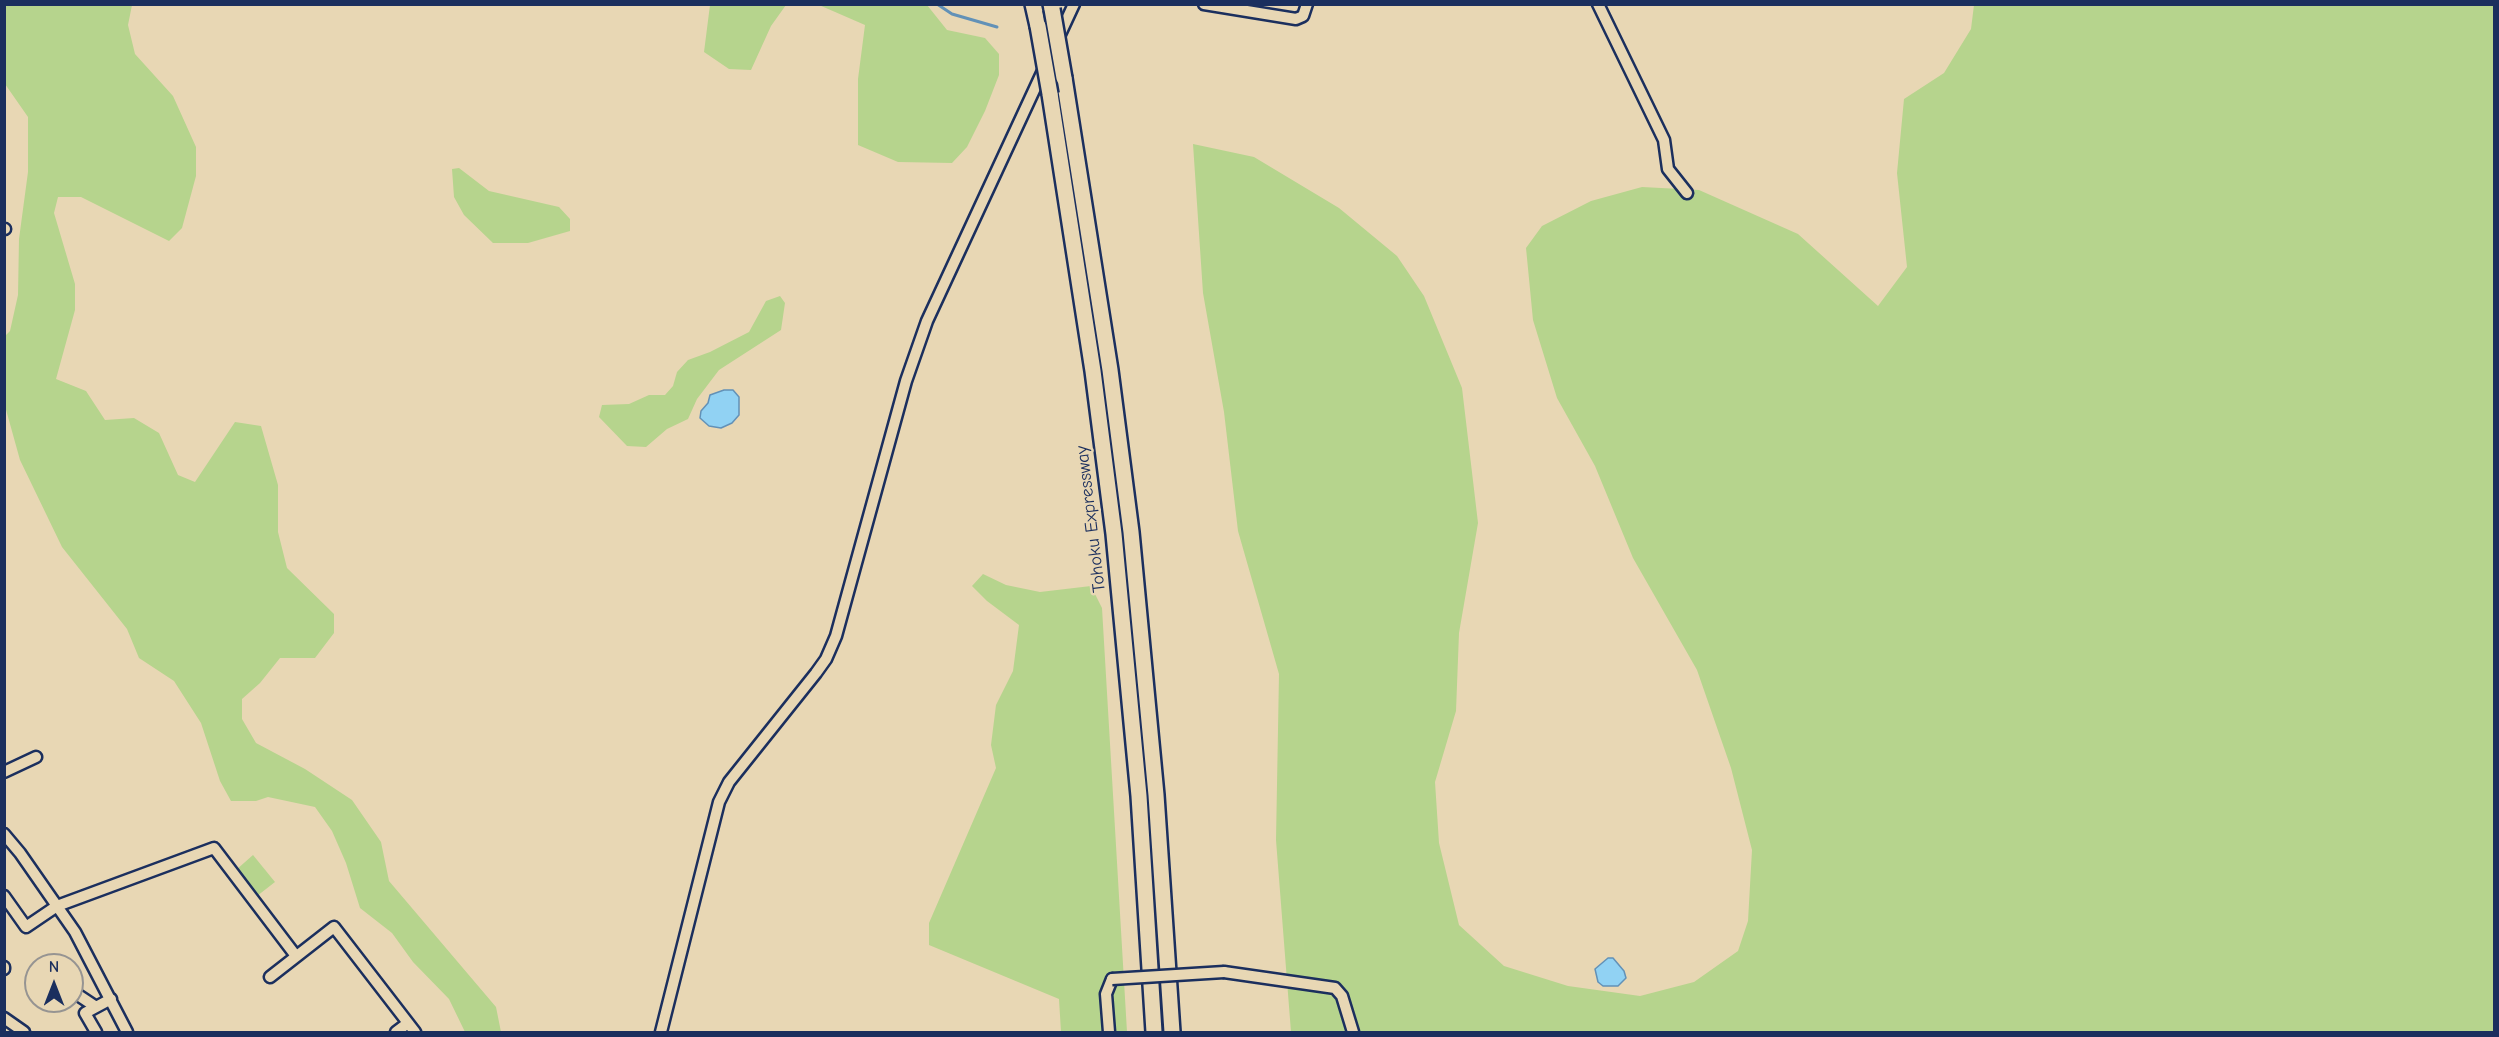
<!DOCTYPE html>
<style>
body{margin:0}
#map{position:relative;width:2499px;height:1037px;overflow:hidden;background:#e8d7b4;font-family:"Comic Neue",sans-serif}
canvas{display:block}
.frame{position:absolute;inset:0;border:6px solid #1b2f5e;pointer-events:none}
.north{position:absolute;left:24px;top:953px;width:60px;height:60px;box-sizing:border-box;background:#e8d7b4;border:2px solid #969492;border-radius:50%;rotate:0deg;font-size:16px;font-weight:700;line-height:24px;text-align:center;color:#1b2f5e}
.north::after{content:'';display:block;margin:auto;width:21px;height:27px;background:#1b2f5e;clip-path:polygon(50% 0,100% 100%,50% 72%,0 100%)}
</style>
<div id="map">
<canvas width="2499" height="1037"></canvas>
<div class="frame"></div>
<div class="north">N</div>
</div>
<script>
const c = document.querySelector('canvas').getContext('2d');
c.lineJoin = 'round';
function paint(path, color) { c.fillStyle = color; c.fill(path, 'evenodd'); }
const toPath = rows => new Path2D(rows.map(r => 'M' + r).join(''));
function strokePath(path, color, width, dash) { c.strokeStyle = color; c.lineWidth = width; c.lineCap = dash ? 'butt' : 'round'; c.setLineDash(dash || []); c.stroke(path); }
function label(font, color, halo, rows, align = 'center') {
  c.font = font + ' "Comic Neue",sans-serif'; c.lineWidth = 5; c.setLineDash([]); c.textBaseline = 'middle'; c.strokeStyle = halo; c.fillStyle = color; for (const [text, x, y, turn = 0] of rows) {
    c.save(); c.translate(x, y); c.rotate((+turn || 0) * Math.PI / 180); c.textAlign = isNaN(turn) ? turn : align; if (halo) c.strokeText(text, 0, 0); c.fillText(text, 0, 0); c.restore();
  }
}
paint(toPath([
 [4,5,132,5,128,25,135,54,173,96,196,147,196,176,182,228,169,241,81,197,58,197,54,213,75,284,75,310,56,379,86,391,105,420,134,418,159,433,178,475,195,482,235,422,261,426,278,485,278,532,287,568,334,614,334,633,315,658,280,658,260,683,242,699,242,719,256,743,305,769,352,800,381,842,389,881,496,1007,501,1032,465,1032,449,999,413,962,392,933,360,908,346,863,332,831,315,807,268,797,256,801,231,801,220,781,201,723,174,681,139,658,127,629,62,547,20,460,5,406,5,336,10,331,18,295,19,239,28,172,28,117,5,84],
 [710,5,786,5,771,26,751,70,729,69,704,52],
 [819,5,927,5,947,30,985,38,999,54,999,75,985,111,967,147,952,163,898,162,858,145,858,79,865,25],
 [1974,5,2494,5,2494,1032,1291,1032,1276,840,1279,674,1238,531,1224,412,1203,293,1193,144,1254,157,1339,208,1397,256,1424,296,1462,388,1478,523,1459,633,1456,711,1435,782,1439,843,1459,925,1504,966,1568,986,1640,996,1694,982,1738,951,1748,921,1752,850,1731,768,1697,670,1633,558,1595,466,1557,398,1533,320,1526,248,1542,226,1591,201,1642,187,1699,190,1798,234,1878,306,1907,267,1897,173,1904,99,1944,73,1971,29],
 [459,168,489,191,559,207,570,219,570,231,528,243,493,243,464,215,454,197,452,169],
 [780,296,785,303,781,330,719,370,697,399,688,419,667,429,646,447,627,446,599,417,602,405,629,404,649,395,665,395,673,386,677,372,688,360,710,352,749,332,766,301],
 [983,574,1006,585,1040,592,1091,586,1102,608,1127,1032,1061,1032,1059,999,929,945,929,923,996,768,991,745,996,705,1013,671,1019,625,987,601,972,586],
 [253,855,275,882,257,896,236,870]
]), '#b6d48d');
const water = toPath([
 [724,390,733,390,739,397,739,415,732,423,721,428,709,426,700,418,701,411,708,403,710,395,724,390],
 [1608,958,1613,958,1624,971,1626,978,1618,986,1603,986,1598,982,1595,969,1608,958]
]);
paint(water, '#91d2f3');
strokePath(water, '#6291b7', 1.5);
strokePath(toPath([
 [937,4,952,14,997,27]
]), '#6291b7', 3);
const minor = toPath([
 [1204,4,1296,19,1303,16,1307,4],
 [1598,4,1664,140,1668,169,1687,193],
 [4,229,5,229],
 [4,772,36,757],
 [4,834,20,853,75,932,127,1032],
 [4,896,26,927,57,906,214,848,296,956],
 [4,967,4,969],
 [1224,972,1335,988,1342,996,1353,1032],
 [270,977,334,927,415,1032],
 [72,991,96,1007],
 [4,1018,24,1032],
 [96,1032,85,1013,111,999],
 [396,1032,408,1023],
 [661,1032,719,802,729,782,816,673,826,659,836,636,906,381,927,321,1074,4],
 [1109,1032,1106,994,1112,979]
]);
const highway = toPath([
 [1033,4,1038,26],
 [1064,78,1110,370,1131,532,1156,795,1172,1032],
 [1050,94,1093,371,1114,534,1139,796,1154,1032]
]);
strokePath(minor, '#1b2f5e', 15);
strokePath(highway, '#1b2f5e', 20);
strokePath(minor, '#e8d7b4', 10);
strokePath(highway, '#e8d7b4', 15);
const minorBridge = toPath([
 [1112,979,1224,972]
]);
const highwayBridge = toPath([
 [1052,9,1064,78],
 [1038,26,1050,94]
]);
strokePath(minorBridge, '#1b2f5e', 15, []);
strokePath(highwayBridge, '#1b2f5e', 20, []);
strokePath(minorBridge, '#e8d7b4', 10);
strokePath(highwayBridge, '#e8d7b4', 15);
label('18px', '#1b2f5e', '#e8d7b4', [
 ["Tohoku Expressway",1091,519,-97]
]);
</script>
